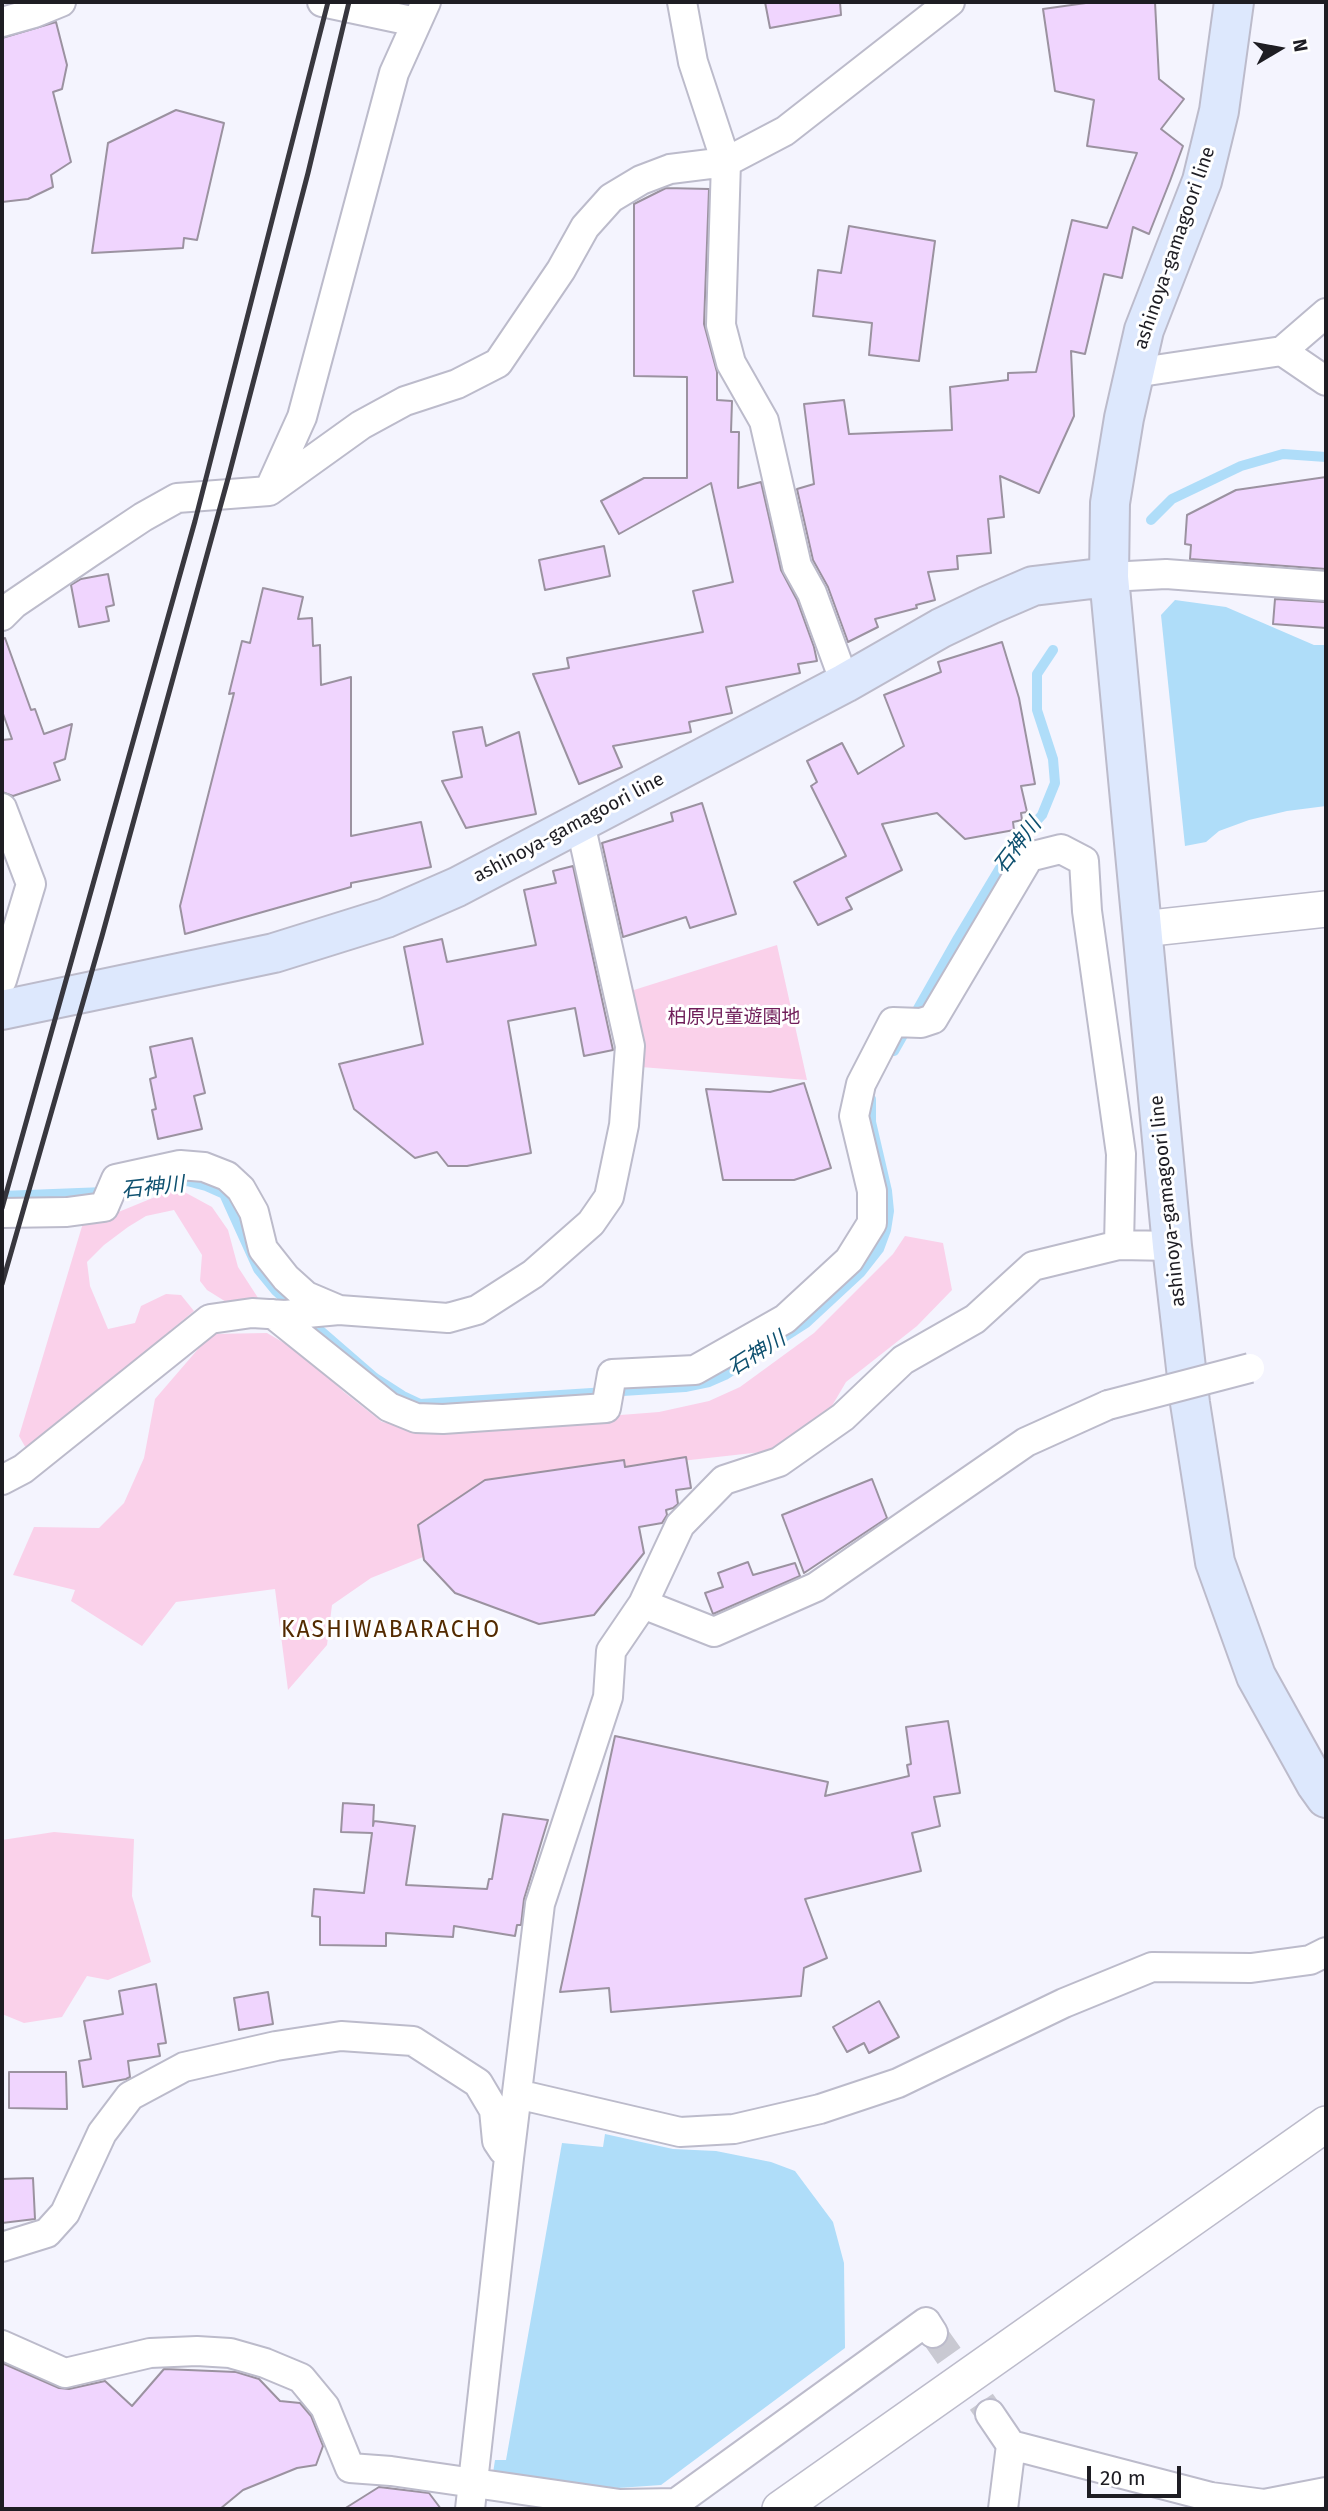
<!DOCTYPE html>
<meta charset="utf-8">
<style>
body{margin:0}
#map{position:relative;width:1328px;height:2511px;overflow:hidden;background:#f4f4fe;font-family:"Fira Sans",sans-serif}
canvas{display:block}
.frame{position:absolute;inset:0;border:4px solid #1e1d23;pointer-events:none}
.north{position:absolute;left:1244px;top:14px;width:70px;height:70px;-webkit-text-stroke:5px #fff;paint-order:stroke;rotate:80deg;font-size:19px;font-weight:700;line-height:28px;text-align:center;color:#1e1d23}
.north::after{content:'';display:block;margin:auto;width:24px;height:32px;background:#1e1d23;clip-path:polygon(50% 0,100% 100%,50% 72%,0 100%)}
.scale{position:absolute;left:1087px;top:2466px;width:94px;height:32px;box-sizing:border-box;border:4px solid #1e1d23;border-top:0;padding-left:9px;font-size:21px;line-height:24px;white-space:nowrap;color:#1e1d23;-webkit-text-stroke:5px #fff;paint-order:stroke}
</style>
<div id="map">
<canvas width="1328" height="2511"></canvas>
<div class="frame"></div>
<div class="north">N</div>
<div class="scale">20 m</div>
</div>
<script>
const c = document.querySelector('canvas').getContext('2d');
c.lineJoin = 'round';
function paint(path, color) { c.fillStyle = color; c.fill(path, 'evenodd'); }
const toPath = rows => new Path2D(rows.map(r => 'M' + r).join(''));
function strokePath(path, color, width, dash) { c.strokeStyle = color; c.lineWidth = width; c.lineCap = dash ? 'butt' : 'round'; c.setLineDash(dash || []); c.stroke(path); }
function label(font, color, halo, rows, align = 'center') {
  c.font = font + ' "Fira Sans","Noto Sans JP",sans-serif'; c.lineWidth = 6; c.setLineDash([]); c.textBaseline = 'middle'; c.strokeStyle = halo; c.fillStyle = color; for (const [text, x, y, turn = 0] of rows) {
    c.save(); c.translate(x, y); c.rotate((+turn || 0) * Math.PI / 180); c.textAlign = isNaN(turn) ? turn : align; if (halo) c.strokeText(text, 0, 0); c.fillText(text, 0, 0); c.restore();
  }
}
paint(toPath([
 [777,945,807,1080,628,1066,618,995],
 [177,1188,212,1207,228,1230,238,1267,262,1304,231,1305,207,1290,200,1281,202,1255,174,1210,146,1216,128,1227,104,1245,87,1262,90,1286,108,1329,135,1323,141,1306,166,1294,181,1295,194,1311,27,1450,19,1436,83,1223,116,1213],
 [905,1236,943,1243,952,1290,917,1326,846,1382,822,1423,780,1450,654,1464,371,1578,332,1605,327,1645,288,1690,275,1589,176,1602,142,1646,71,1601,75,1590,13,1575,34,1527,99,1528,124,1503,144,1458,155,1399,211,1334,267,1333,303,1354,344,1392,382,1422,428,1430,659,1412,709,1401,740,1387,814,1333,893,1254],
 [54,1832,134,1839,132,1896,151,1962,108,1980,87,1976,62,2017,24,2023,2,2014,2,1840]
]), '#fad1ea');
paint(toPath([
 [1175,600,1226,607,1314,645,1326,645,1326,806,1287,811,1249,820,1219,831,1206,842,1185,846,1161,615],
 [605,2134,673,2149,716,2151,771,2162,795,2171,833,2222,844,2263,845,2348,661,2485,618,2488,493,2473,495,2460,506,2460,562,2143,603,2147]
]), '#afddf9');
strokePath(toPath([
 [1151,520,1172,499,1241,466,1283,454,1326,457],
 [894,1051,958,938,1012,848,1042,815,1055,783,1053,759,1037,710,1037,674,1053,650],
 [2,1196,130,1191,161,1182,187,1181,206,1186,224,1194,258,1269,276,1291,296,1309],
 [307,1319,375,1378,403,1396,420,1404,685,1387,709,1382,725,1375,806,1323,861,1272,879,1249,886,1230,889,1211,887,1191,871,1122,871,1099]
]), '#afddf9', 10);
const building = toPath([
 [765,2,840,2,841,15,770,28,765,2],
 [1093,2,1155,2,1159,79,1184,99,1161,129,1183,146,1170,181,1149,234,1133,227,1122,278,1104,274,1085,354,1071,351,1074,416,1039,493,1000,476,1004,517,988,519,991,553,957,556,958,569,928,572,935,600,916,605,917,608,875,619,878,627,848,642,828,587,813,560,797,489,814,484,804,404,844,400,849,434,952,430,950,387,1008,380,1008,373,1036,372,1072,220,1107,228,1137,153,1087,146,1094,100,1055,91,1043,9,1093,2],
 [56,22,67,65,62,89,53,92,71,162,51,175,53,187,28,199,2,202,2,38,56,22],
 [176,110,224,123,197,240,184,238,183,248,92,253,108,143,176,110],
 [666,188,709,189,704,324,717,372,717,400,732,401,731,432,739,432,738,488,761,482,781,570,797,600,814,647,817,661,798,664,800,673,726,687,732,713,689,722,691,732,613,746,622,767,579,784,533,674,569,668,567,658,703,632,693,591,733,582,711,483,619,534,601,501,644,478,687,478,687,377,634,376,634,204,666,188],
 [849,226,935,241,919,361,869,355,872,323,813,316,818,270,841,273,849,226],
 [1326,477,1326,569,1190,559,1191,545,1185,544,1187,515,1236,490,1326,477],
 [604,546,610,576,545,590,539,560,604,546],
 [108,574,114,605,106,607,109,621,79,627,71,585,81,579,108,574],
 [263,588,303,597,298,619,312,618,313,646,320,645,321,685,351,677,351,836,421,822,431,867,351,883,351,887,185,934,180,906,234,693,229,694,242,641,250,643,263,588],
 [1275,599,1326,602,1326,628,1273,624,1275,599],
 [5,638,31,710,35,709,44,734,72,724,65,759,54,763,60,780,13,796,2,792,2,740,12,739,2,711,2,639,5,638],
 [1002,642,1019,698,1035,784,1021,786,1027,812,1021,813,1022,820,1013,822,1014,830,965,839,937,813,882,824,902,870,846,898,852,909,818,925,794,882,846,856,811,786,817,782,807,761,842,743,858,774,904,746,884,695,941,672,938,662,1002,642],
 [482,727,486,746,519,732,536,814,466,828,442,781,462,777,453,732,482,727],
 [702,803,736,914,690,928,686,917,623,937,602,843,673,821,671,813,702,803],
 [573,866,613,1050,584,1056,575,1008,508,1021,531,1153,467,1166,448,1166,437,1152,415,1158,354,1109,339,1064,423,1044,404,947,442,939,447,962,536,945,524,890,556,883,553,871,573,866],
 [192,1038,205,1093,194,1096,202,1129,158,1139,152,1110,156,1109,150,1079,156,1077,150,1047,192,1038],
 [804,1083,831,1168,794,1180,723,1180,706,1089,770,1092,804,1083],
 [686,1457,691,1488,676,1490,678,1504,673,1508,666,1510,667,1515,662,1523,639,1527,644,1553,594,1615,539,1624,455,1593,424,1560,418,1525,485,1480,624,1460,625,1467,686,1457],
 [872,1479,887,1518,804,1573,782,1515,872,1479],
 [748,1562,753,1575,795,1563,800,1576,713,1614,705,1593,723,1587,718,1573,748,1562],
 [948,1721,960,1793,934,1797,940,1826,912,1833,921,1871,805,1899,827,1958,804,1968,801,1996,611,2012,609,1988,560,1992,615,1736,828,1782,825,1796,909,1776,907,1765,911,1764,906,1727,948,1721],
 [343,1803,374,1805,373,1826,374,1821,415,1826,406,1885,487,1889,489,1879,492,1879,503,1814,548,1820,524,1899,521,1925,517,1925,515,1936,454,1926,453,1937,386,1933,386,1946,320,1945,320,1917,312,1916,314,1889,364,1893,372,1833,341,1832,343,1803],
 [156,1984,166,2043,158,2044,160,2056,128,2061,130,2077,126,2079,83,2087,79,2061,91,2059,84,2021,123,2014,119,1991,156,1984],
 [268,1992,273,2024,239,2030,234,1998,268,1992],
 [879,2001,899,2037,869,2053,864,2043,847,2052,833,2027,879,2001],
 [9,2072,66,2072,67,2109,9,2108,9,2072],
 [33,2178,35,2219,2,2223,2,2179,33,2178],
 [2,2363,59,2388,69,2389,105,2381,132,2406,164,2369,236,2372,259,2379,280,2401,300,2403,311,2416,323,2446,316,2465,297,2468,243,2490,220,2509,2,2509,2,2363],
 [379,2487,429,2493,441,2509,344,2509,379,2487]
]);
paint(building, '#f0d5fe');
strokePath(building, '#9b92a0', 2);
strokePath(toPath([
 [933,2333,990,2414]
]), '#c9c9d2', 28, [28, 14]);
const minor = toPath([
 [322,2,416,22],
 [682,2,693,62,726,162,721,325,731,363,764,421,797,566,812,593,845,683],
 [2,22,34,13,61,2],
 [1282,351,1326,313],
 [1134,373,1282,351,1326,381],
 [270,488,302,417,394,73,426,2],
 [1109,577,1166,574,1326,586],
 [2,616,14,604,89,553,143,517,177,498,269,491,361,425,405,401,457,384,498,363,561,270,585,227,611,198,641,180,670,169,726,162,785,131,950,2],
 [2,808,31,884,2,980],
 [2,1213,67,1212,104,1207,116,1179,180,1165,204,1167,227,1176,241,1189,254,1212,263,1249,286,1278,306,1296,339,1310],
 [273,1314,389,1407,416,1418,443,1419,606,1408,612,1374,695,1370,785,1319,849,1260,872,1223,872,1191,854,1116,861,1084,893,1022,921,1023,933,1019,1029,857,1061,849,1084,861,1087,911,1121,1154,1119,1245],
 [2,1480,23,1469,210,1319,252,1313,285,1315,339,1310,448,1318,477,1310,533,1274,591,1223,609,1197,624,1125,630,1046,580,823],
 [643,1604,714,1632,816,1587,1026,1442,1108,1405],
 [517,2094,680,2132,734,2129,820,2109,898,2083,1064,2003,1152,1967,1251,1968,1310,1960,1326,1952],
 [2,2247,47,2233,65,2213,102,2133,130,2096,184,2067,276,2046,341,2036,413,2041,478,2083,494,2110,497,2141,503,2150],
 [2,2345,65,2373,150,2353,197,2351,230,2353,265,2363,301,2378,325,2407,350,2468,391,2471,620,2504,676,2503,926,2322,933,2333],
 [990,2414,1011,2445,1211,2497,1264,2504,1326,2492],
 [470,2509,509,2158,540,1904,608,1697,611,1651,643,1604,680,1525,724,1480,779,1462,843,1417,903,1360,975,1319,1033,1266,1119,1245,1172,1246],
 [1003,2509,1011,2445]
]);
const tertiary = toPath([
 [1142,929,1326,909],
 [780,2509,1326,2124]
]);
const secondary = toPath([
 [1234,2,1219,111,1202,181,1144,330,1124,418,1110,503,1109,577,1172,1246,1190,1403,1215,1562,1256,1676,1316,1784,1326,1798],
 [2,1010,274,953,386,918,457,887,845,683,941,628,989,605,1033,586,1109,577]
]);
strokePath(minor, '#bcbbcb', 32);
strokePath(tertiary, '#bcbbcb', 38);
strokePath(secondary, '#bcbbcb', 42);
strokePath(minor, '#fff', 28);
strokePath(tertiary, '#fff', 35);
strokePath(secondary, '#dde8fd', 38);
strokePath(toPath([
 [2,1208,195,521,328,2],
 [2,1284,102,936,229,475,308,173,349,2]
]), '#38373e', 5);
const minorBridge = toPath([
 [1108,1405,1250,1368]
]);
strokePath(minorBridge, '#bcbbcb', 32, []);
strokePath(minorBridge, '#fff', 28);
label('19px', '#1e1d23', '#fff', [
 ["ashinoya-gamagoori line",1175,248,-71],
 ["ashinoya-gamagoori line",569,828,-28],
 ["ashinoya-gamagoori line",1168,1201,-96]
]);
label('19px', '#6f1d59', '#fff', [
 ["柏原児童遊園地",734,1018]
]);
label('italic 21px', '#0e506f', '#fff', [
 ["石神川",1018,846,-53],
 ["石神川",153,1188,-6],
 ["石神川",757,1354,-32]
]);
c.letterSpacing = '2px';
label('23px', '#532a00', '#fff', [
 ["KASHIWABARACHO",391,1631]
]);
c.letterSpacing = '0px';
</script>
